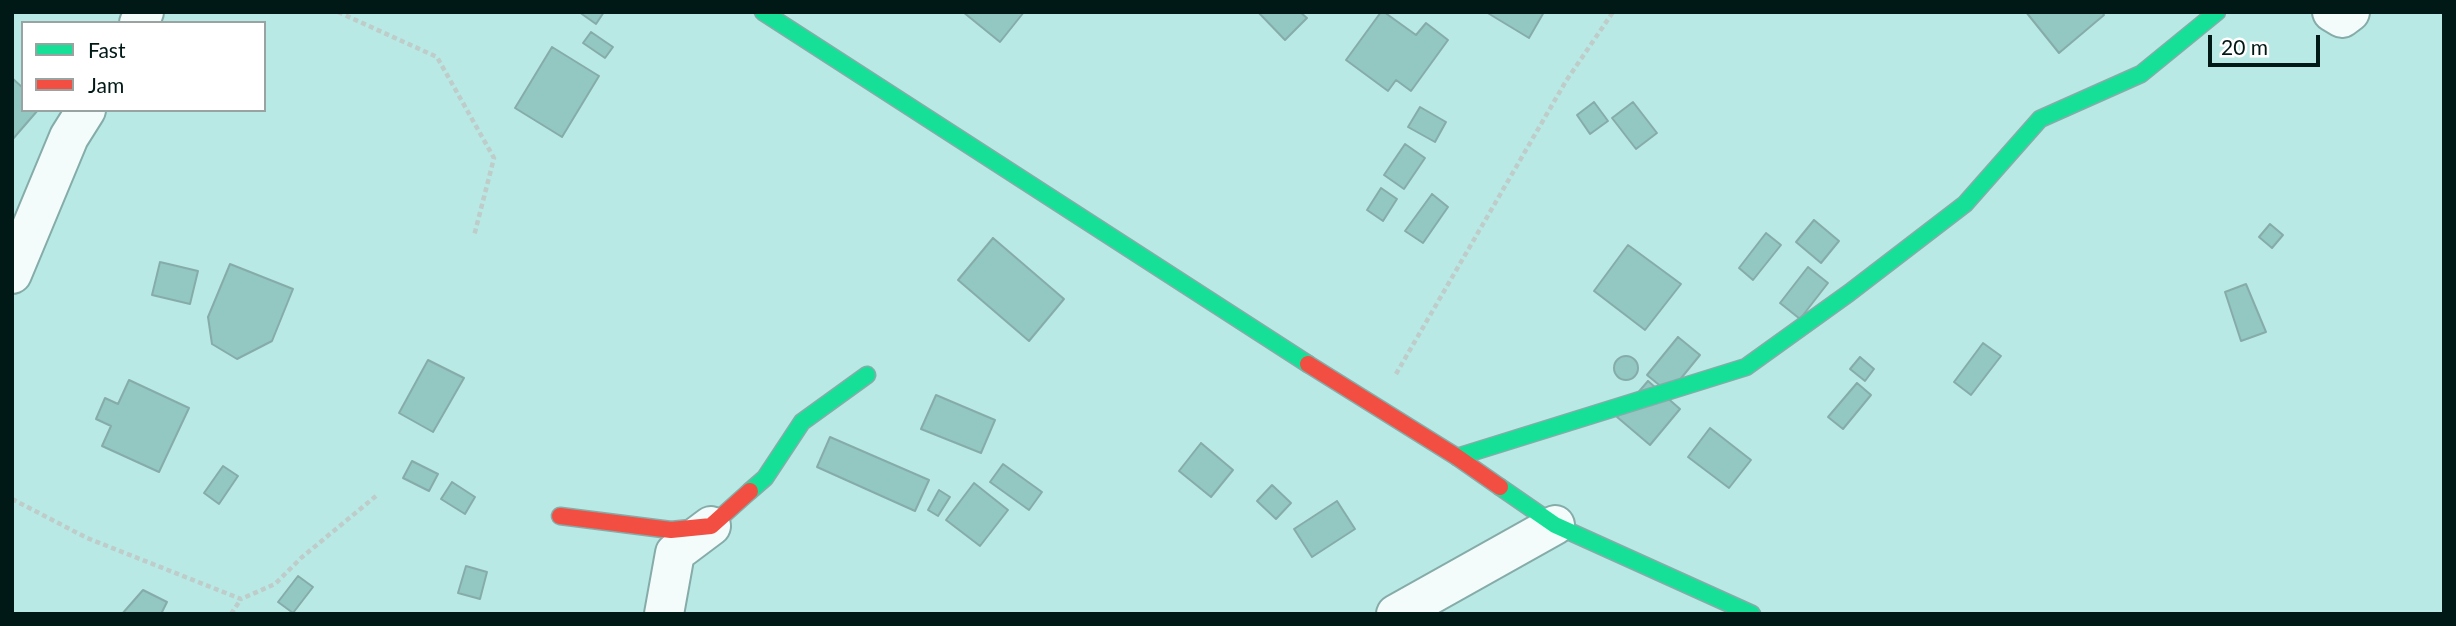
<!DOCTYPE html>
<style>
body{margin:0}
#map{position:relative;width:2456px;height:626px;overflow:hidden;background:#b9e9e4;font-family:Lato,sans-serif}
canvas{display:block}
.frame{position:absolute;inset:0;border:14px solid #001816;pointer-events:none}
.legend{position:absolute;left:21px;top:21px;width:245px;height:91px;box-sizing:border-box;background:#fff;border:2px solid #99a3a2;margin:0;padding:9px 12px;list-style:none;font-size:21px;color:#001816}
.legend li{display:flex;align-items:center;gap:14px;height:35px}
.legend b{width:35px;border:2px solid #99a3a2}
.scale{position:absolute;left:2208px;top:35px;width:112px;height:32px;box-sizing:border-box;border:4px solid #001816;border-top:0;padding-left:9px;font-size:21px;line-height:24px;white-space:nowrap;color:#001816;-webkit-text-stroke:5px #fff;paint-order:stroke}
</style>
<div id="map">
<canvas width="2456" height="626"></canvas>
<div class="frame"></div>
<ul class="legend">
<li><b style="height:9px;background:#16e098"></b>Fast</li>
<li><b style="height:9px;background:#f24e42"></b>Jam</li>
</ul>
<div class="scale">20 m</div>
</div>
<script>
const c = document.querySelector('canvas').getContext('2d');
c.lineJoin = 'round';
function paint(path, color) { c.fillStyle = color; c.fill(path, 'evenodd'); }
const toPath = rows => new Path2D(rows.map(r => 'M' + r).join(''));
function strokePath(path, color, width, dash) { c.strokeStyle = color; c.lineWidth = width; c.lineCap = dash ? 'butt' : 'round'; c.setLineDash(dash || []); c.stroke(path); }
const building = toPath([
 [579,12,604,12,596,24,579,12],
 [963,12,1024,12,1000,42,963,12],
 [1258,12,1300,12,1307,18,1285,40,1258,12],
 [1381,12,1384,12,1416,35,1426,23,1448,40,1411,91,1396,80,1388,91,1346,60,1381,12],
 [1486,12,1544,12,1529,38,1486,12],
 [2026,12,2102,12,2104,15,2059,53,2026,12],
 [591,32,613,47,605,58,583,43,591,32],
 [552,47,599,76,562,137,515,108,552,47],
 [12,78,23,88,23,110,38,110,12,140,12,78],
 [1594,102,1608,121,1590,134,1577,115,1594,102],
 [1633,102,1657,133,1636,149,1612,118,1633,102],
 [1420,107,1446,122,1435,142,1408,127,1420,107],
 [1405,144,1425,158,1404,189,1384,175,1405,144],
 [1381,188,1397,199,1383,221,1367,210,1381,188],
 [1432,194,1448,207,1423,243,1405,231,1432,194],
 [1814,220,1839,241,1821,263,1796,242,1814,220],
 [2270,224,2283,235,2272,248,2259,237,2270,224],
 [1766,233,1781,245,1753,280,1739,268,1766,233],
 [993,238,1064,299,1029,341,958,280,993,238],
 [1628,245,1681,284,1645,330,1594,291,1628,245],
 [160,262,198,271,190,304,152,295,160,262],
 [230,264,293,289,272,341,237,359,212,344,208,317,230,264],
 [1808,267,1828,283,1800,319,1780,303,1808,267],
 [2246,284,2266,332,2241,341,2225,292,2246,284],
 [1678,337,1700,355,1669,393,1647,375,1678,337],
 [1983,343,2001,356,1971,395,1954,382,1983,343],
 '1614 368a12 12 0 1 1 24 0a12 12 0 1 1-24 0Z',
 [1860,357,1874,369,1865,381,1850,369,1860,357],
 [428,360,464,378,433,432,399,413,428,360],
 [129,380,189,408,159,472,102,446,111,426,96,419,105,398,118,404,129,380],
 [1648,381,1680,409,1650,445,1617,417,1648,381],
 [1857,383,1871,395,1843,429,1828,417,1857,383],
 [936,395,995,420,981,453,921,429,936,395],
 [1710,428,1751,460,1729,488,1688,457,1710,428],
 [830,437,929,480,915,511,817,467,830,437],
 [1201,443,1233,470,1211,497,1179,471,1201,443],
 [412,461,438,474,429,491,403,478,412,461],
 [1003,464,1042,492,1029,510,990,482,1003,464],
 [223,466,238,476,219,504,204,493,223,466],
 [452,482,475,497,465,514,441,499,452,482],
 [974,483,1008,510,980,546,946,520,974,483],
 [1272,485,1291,503,1276,519,1257,501,1272,485],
 [939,490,950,497,938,516,928,510,939,490],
 [1337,501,1355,529,1312,557,1294,529,1337,501],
 [466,566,487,572,480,599,458,593,466,566],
 [298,576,313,587,293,613,278,602,298,576],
 [143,590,167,602,161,614,122,614,143,590]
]);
paint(building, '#93c7c2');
strokePath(building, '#86aca9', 2);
const street = toPath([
 [2332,12,2342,18,2350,12],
 [139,23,144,12],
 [12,274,69,137,86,110],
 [664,614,675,553,711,526],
 [1396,614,1555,525]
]);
const fast = toPath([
 [763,12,1308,364],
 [1457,457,1746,367,1849,293,1965,204,2040,119,2141,74,2217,12],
 [1500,487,1555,525,1752,614],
 [750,491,765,478,802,422,867,375]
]);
const jam = toPath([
 [1308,364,1457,457,1500,487],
 [560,516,671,530,711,526,750,491]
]);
strokePath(street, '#85aca9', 42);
strokePath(fast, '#85aca9', 19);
strokePath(jam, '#85aca9', 19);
strokePath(toPath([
 [338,12,437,57,494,158,474,236],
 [1396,374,1566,81,1613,12],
 [12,499,87,538,241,599,275,584,301,558,376,496],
 [231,614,241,599]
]), '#beccca', 4.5, [5, 3.5]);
strokePath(street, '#f4fcfb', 38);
strokePath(fast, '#16e098', 16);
strokePath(jam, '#f24e42', 16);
</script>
